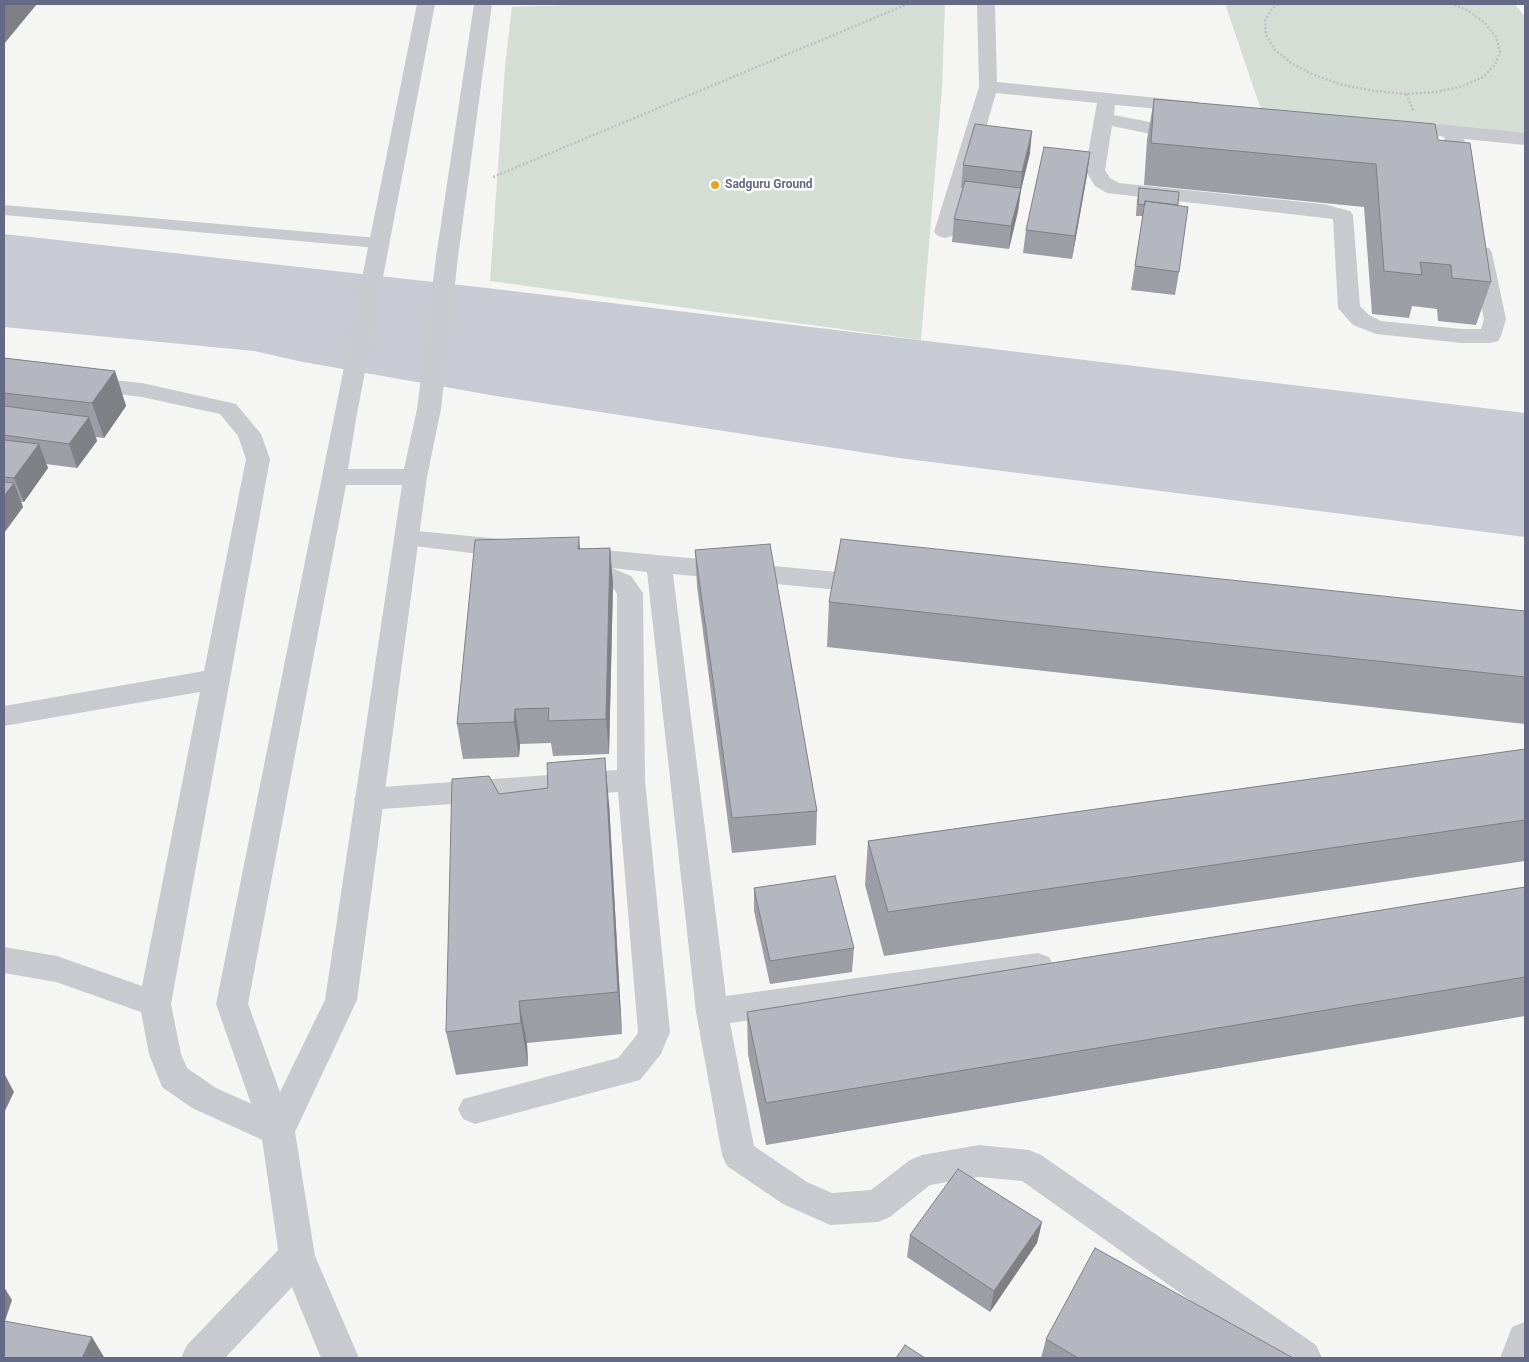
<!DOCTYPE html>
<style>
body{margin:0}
#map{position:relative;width:1529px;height:1362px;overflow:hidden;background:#f5f6f3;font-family:Roboto,sans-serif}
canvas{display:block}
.frame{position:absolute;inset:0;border:5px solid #646985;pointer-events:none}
</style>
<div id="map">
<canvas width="1529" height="1362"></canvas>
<div class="frame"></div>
</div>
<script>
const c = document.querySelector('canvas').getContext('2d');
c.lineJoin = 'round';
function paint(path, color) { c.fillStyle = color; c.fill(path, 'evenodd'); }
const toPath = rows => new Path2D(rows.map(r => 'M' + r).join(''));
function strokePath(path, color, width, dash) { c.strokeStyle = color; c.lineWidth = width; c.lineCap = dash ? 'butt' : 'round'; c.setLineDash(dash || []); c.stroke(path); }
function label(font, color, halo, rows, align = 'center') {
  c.font = font + ' Roboto,sans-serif'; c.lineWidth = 5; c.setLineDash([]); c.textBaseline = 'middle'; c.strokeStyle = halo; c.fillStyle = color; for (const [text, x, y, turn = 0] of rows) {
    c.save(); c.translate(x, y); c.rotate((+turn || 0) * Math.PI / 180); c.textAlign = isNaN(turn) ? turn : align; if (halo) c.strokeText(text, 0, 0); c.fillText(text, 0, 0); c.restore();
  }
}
paint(toPath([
 [588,4,945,4,942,89,921,340,490,281,505,66,512,7],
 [1225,4,1515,4,1525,17,1525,139,1263,115]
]), '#d4ded5');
paint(toPath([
 [4,234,487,288,1525,413,1525,537,899,458,496,396,303,362,254,351,4,327]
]), '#c8cbd4');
strokePath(toPath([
 [1278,4,1272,9,1265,21,1266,35,1275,50,1291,63,1314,75,1343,85,1374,91,1406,94,1436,92,1463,86,1483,77,1495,65,1500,52,1496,37,1485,23,1467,10,1452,4],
 [1406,94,1414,112],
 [493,177,908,4]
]), '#c0c0c3', 2.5, [2, 2]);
paint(toPath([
 [4,205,378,238,384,239,387,243,384,247,378,248,4,215,4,205]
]), '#c9cacf');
paint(toPath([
 [977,4,995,4,997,82,1198,102,1201,106,1198,110,1191,112,1115,105,1114,115,1185,129,1192,131,1195,135,1192,139,1185,141,1112,126,1105,170,1110,178,1119,183,1323,204,1350,211,1353,215,1360,306,1369,315,1381,321,1462,329,1481,329,1484,319,1470,253,1473,248,1481,247,1489,248,1492,253,1506,319,1501,336,1498,341,1490,343,1462,343,1376,334,1353,325,1338,308,1333,219,1107,193,1095,186,1085,170,1097,103,996,93,956,232,952,236,945,238,938,236,934,232,979,87,977,4],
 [1438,124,1525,133,1525,145,1464,139,1474,177,1471,181,1464,183,1457,181,1454,177,1444,137,1431,134,1428,130,1431,126,1438,124],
 [83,377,142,383,236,404,261,434,270,459,171,1004,181,1054,187,1068,216,1088,290,1121,295,1132,290,1143,278,1147,192,1108,162,1087,149,1054,141,1012,56,982,4,973,4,947,57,956,142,986,200,692,4,726,4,706,204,671,246,459,238,436,220,414,142,397,75,389,71,384,75,379,83,377],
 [407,530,511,540,520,543,524,549,520,555,511,558,398,544,394,538,398,532,407,530],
 [573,547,869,575,878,578,882,584,878,590,869,593,673,574,726,996,1038,953,1049,957,1054,966,1049,975,1038,979,730,1023,754,1146,807,1182,832,1193,871,1190,910,1160,922,1155,979,1145,1029,1150,1041,1155,1316,1345,1322,1358,1272,1358,1022,1181,979,1177,930,1185,890,1217,878,1222,830,1225,783,1204,727,1166,722,1155,696,1012,647,572,612,568,631,576,643,593,645,780,670,1032,661,1054,640,1080,475,1124,463,1119,458,1109,463,1099,618,1058,636,1036,638,1032,618,792,369,810,359,807,354,799,359,791,369,788,617,770,617,594,613,588,589,579,571,575,567,569,570,564,564,562,560,556,564,550,573,547],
 [297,1239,310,1244,315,1256,310,1268,225,1358,181,1358,187,1345,284,1244,297,1239],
 [1525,1322,1525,1358,1500,1358,1512,1327,1525,1322]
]), '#c9cacf');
paint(toPath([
 [417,4,435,4,356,419,348,469,404,469,417,409,436,257,474,4,492,4,458,257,441,409,427,477,357,1000,295,1132,315,1256,359,1358,321,1358,279,1256,261,1132,216,1004,417,4],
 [346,485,402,485,325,1000,280,1092,248,1004,346,485]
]), '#c9cacf');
paint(toPath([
 [1154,99,1438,140,1491,282,1476,325,1438,321,1437,309,1412,306,1409,318,1372,314,1364,207,1144,185,1147,140],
 [1090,152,1087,175,1072,259,1023,253,1026,230],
 [1030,153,1021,190,1018,211,1009,249,952,242,954,219,963,188,961,188,963,165],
 [1139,188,1178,205,1179,272,1175,295,1131,290,1143,216,1136,216,1137,200],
 [4,358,115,371,126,406,104,438,96,437,97,441,77,468,46,464,48,468,24,502,21,502,23,507,4,533],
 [610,548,613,584,609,754,553,756,551,743,520,744,519,757,463,759,457,724,580,549],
 [695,550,817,811,816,845,732,853,697,586],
 [829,602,1525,611,1525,724,827,647],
 [1525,749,1525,861,884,956,865,885,868,841],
 [499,794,609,803,622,1034,527,1043,528,1066,456,1075,446,1032],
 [1525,887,1525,1016,766,1145,748,1054,747,1012],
 [754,888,854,948,852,972,770,984,754,911],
 [1042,1222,1037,1243,990,1312,907,1257,910,1235],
 [1046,1339,1293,1358,1041,1358]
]), '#9c9da5');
paint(toPath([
 [4,4,37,4,4,44],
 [1032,131,1030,153,1021,190,1018,211,1009,249,1011,226,1020,192,1022,172],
 [1090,152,1087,175,1072,259,1075,236],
 [115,371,126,406,104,438,92,403],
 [89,417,97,441,77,468,69,444],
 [39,444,48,468,24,502,14,478],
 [14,483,23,507,4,533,4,496],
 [579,537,582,572,578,549],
 [610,548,613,584,609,754,606,719],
 [515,709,520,744,519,757,514,722],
 [605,758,609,803,622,1034,618,992],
 [519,1001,527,1043,528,1066,521,1023],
 [4,1073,14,1092,4,1113],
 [1042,1222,1037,1243,990,1312,994,1291],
 [4,1287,12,1300,4,1324],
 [92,1337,104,1357,104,1358,82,1358]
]), '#7f8086');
const building = toPath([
 [1154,99,1435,124,1438,140,1470,143,1491,282,1452,278,1451,265,1420,262,1422,275,1384,271,1376,164,1151,143,1154,99],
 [975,124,1032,131,1022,172,963,165,975,124],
 [1044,147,1090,152,1075,236,1026,230,1044,147],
 [965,181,1021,188,1011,226,954,219,965,181],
 [1139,188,1179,192,1178,205,1145,201,1145,205,1138,204,1139,188],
 [1145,201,1188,207,1179,272,1135,266,1145,201],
 [4,358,115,371,92,403,4,393,4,358],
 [4,406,89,417,69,444,4,435,4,406],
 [4,440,39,444,14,478,4,477,4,440],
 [4,482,14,483,4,496,4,482],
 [579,537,578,549,610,548,606,719,548,721,549,708,515,709,514,722,457,724,475,540,579,537],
 [841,539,1525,611,1525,677,829,602,841,539],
 [770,544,817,811,732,818,695,550,770,544],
 [1525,749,1525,820,888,912,868,841,1525,749],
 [605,758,618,992,519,1001,521,1023,446,1032,452,779,489,776,499,794,548,788,547,763,605,758],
 [835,876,854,948,770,961,754,888,835,876],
 [1525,887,1525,977,766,1103,747,1012,1525,887],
 [958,1169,1042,1222,994,1291,910,1235,958,1169],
 [1095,1248,1293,1358,1078,1358,1046,1339,1095,1248],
 [4,1321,92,1337,82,1358,4,1358,4,1321],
 [905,1345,925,1358,896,1358,905,1345]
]);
paint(building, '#b5b7c0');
strokePath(building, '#7f8086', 1);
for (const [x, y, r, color] of [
 [715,185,5,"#e8a422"]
]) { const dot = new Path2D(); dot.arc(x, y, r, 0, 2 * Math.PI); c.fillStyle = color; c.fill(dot); strokePath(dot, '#fff', 2); }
label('bold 12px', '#646985', '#fff', [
 ["Sadguru Ground",725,185]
], 'left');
</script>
